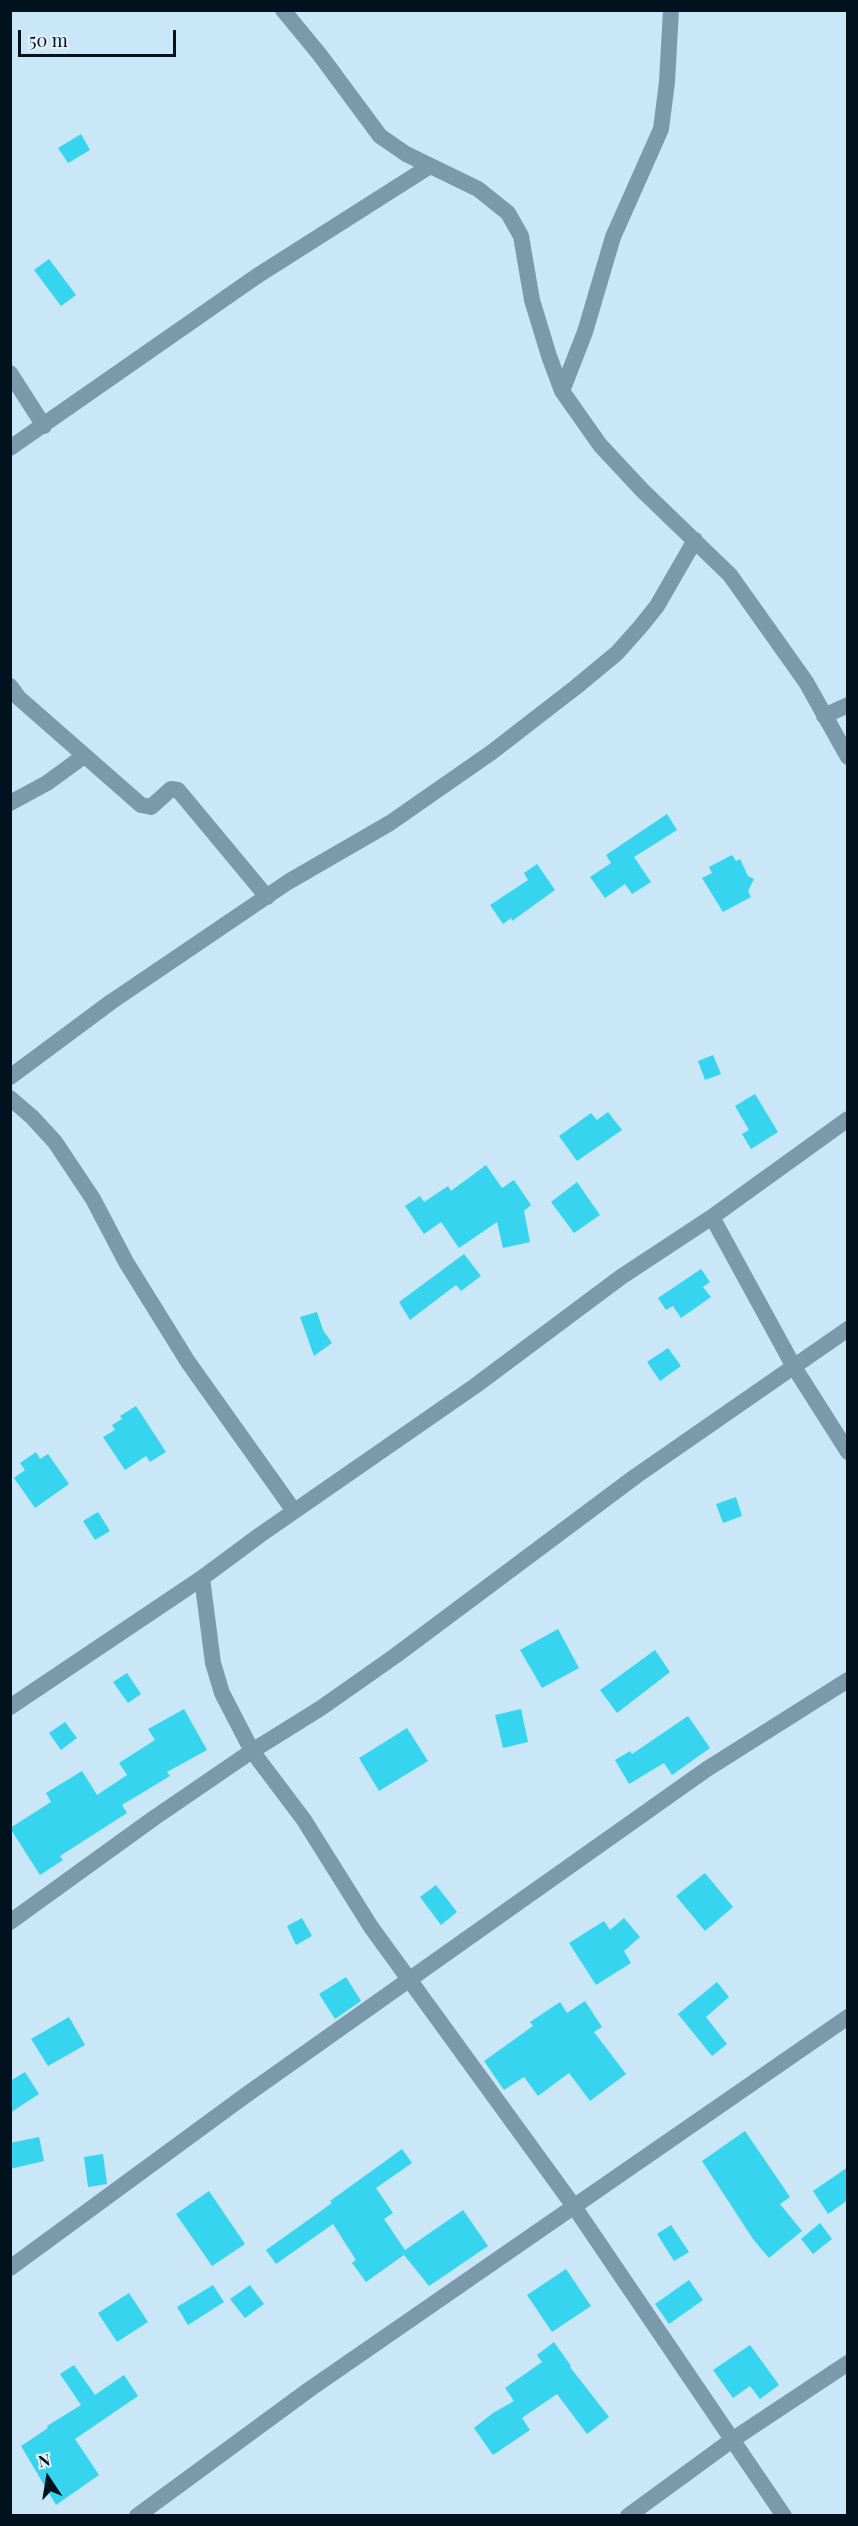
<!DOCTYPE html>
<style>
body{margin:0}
#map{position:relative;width:858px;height:2526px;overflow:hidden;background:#c9e7f7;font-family:"Playfair Display",serif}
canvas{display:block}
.frame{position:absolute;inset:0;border:12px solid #00121d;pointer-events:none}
.north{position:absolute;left:18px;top:2448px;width:60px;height:60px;-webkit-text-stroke:4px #e3f1fa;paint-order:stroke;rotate:348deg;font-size:16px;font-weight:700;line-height:24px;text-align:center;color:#00121d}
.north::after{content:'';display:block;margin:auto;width:21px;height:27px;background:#00121d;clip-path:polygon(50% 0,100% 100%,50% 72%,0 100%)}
.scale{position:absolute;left:18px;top:30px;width:158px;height:27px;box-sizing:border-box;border:3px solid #00121d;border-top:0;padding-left:8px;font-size:18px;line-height:21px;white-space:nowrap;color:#00121d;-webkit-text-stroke:4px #e3f1fa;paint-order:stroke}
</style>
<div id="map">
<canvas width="858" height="2526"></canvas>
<div class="frame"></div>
<div class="north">N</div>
<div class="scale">50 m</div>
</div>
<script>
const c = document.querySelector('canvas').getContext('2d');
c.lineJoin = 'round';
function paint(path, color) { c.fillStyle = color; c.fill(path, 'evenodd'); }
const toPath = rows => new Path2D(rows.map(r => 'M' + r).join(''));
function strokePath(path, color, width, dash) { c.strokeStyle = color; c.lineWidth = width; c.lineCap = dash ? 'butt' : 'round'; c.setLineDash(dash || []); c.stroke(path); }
paint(toPath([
 [81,134,90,150,68,163,58,148],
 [49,259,76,295,61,306,34,270],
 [667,814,677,830,634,857,651,882,632,894,625,884,605,898,590,877,611,863,606,855],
 [732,855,736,861,740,859,748,876,754,879,748,891,751,897,723,912,702,878,712,873,709,867],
 [537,864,555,890,512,921,511,918,503,924,490,905,528,880,524,873],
 [713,1055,721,1074,705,1080,698,1061],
 [755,1094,778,1132,751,1149,742,1134,749,1130,735,1106],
 [608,1112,622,1130,577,1161,559,1136,591,1113,597,1120],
 [486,1165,502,1188,514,1180,531,1205,524,1211,530,1242,503,1248,497,1222,459,1248,441,1222,424,1234,405,1206,420,1196,424,1202,448,1186,451,1191],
 [577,1182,600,1215,574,1233,551,1202],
 [464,1254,481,1276,461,1291,456,1285,410,1320,399,1302],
 [701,1269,710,1282,703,1287,711,1297,681,1318,673,1306,666,1310,658,1298],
 [317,1312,323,1330,332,1343,314,1356,300,1317],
 [668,1348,681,1366,660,1381,647,1362],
 [136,1406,166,1452,150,1462,146,1456,125,1470,103,1437,115,1430,112,1425,122,1419,120,1416],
 [36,1452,40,1459,48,1454,69,1484,35,1508,14,1478,25,1470,20,1463],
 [736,1497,742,1516,723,1523,716,1504],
 [98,1512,110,1531,95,1540,83,1521],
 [558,1629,579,1668,542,1688,520,1650],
 [655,1650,670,1672,617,1713,600,1690],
 [127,1673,141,1694,128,1703,113,1682],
 [184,1709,207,1750,167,1772,170,1776,122,1805,127,1813,60,1856,63,1860,40,1875,10,1828,51,1802,46,1793,82,1771,97,1795,127,1775,119,1763,155,1740,148,1729],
 [521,1709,528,1742,503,1748,495,1715],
 [688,1716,710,1748,672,1775,664,1763,629,1784,615,1760,630,1751,632,1754],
 [65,1722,77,1738,61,1750,49,1733],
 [407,1728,428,1761,379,1791,359,1758],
 [705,1873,733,1907,705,1931,676,1896],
 [436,1885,457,1912,441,1925,420,1897],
 [302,1918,312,1936,296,1945,287,1926],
 [624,1918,640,1937,624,1951,631,1963,596,1985,569,1943,604,1921,610,1930],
 [346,1977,361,2001,335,2019,319,1994],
 [717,1982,729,1997,706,2017,727,2044,712,2056,678,2014],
 [585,2001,602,2027,594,2032,626,2074,590,2101,569,2073,538,2096,524,2077,504,2090,484,2061,533,2026,530,2022,560,2002,567,2013],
 [69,2017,85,2045,48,2066,31,2039],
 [25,2072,39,2094,10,2113,10,2081],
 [745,2131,790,2197,780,2204,802,2231,769,2258,753,2239,702,2161],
 [39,2137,44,2161,10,2169,10,2143],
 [402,2149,412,2163,376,2188,393,2213,384,2219,405,2250,463,2210,488,2246,429,2286,404,2255,366,2282,352,2263,356,2260,333,2224,276,2264,266,2250,332,2203,330,2201],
 [103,2154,107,2184,88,2187,84,2157],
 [848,2167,848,2200,828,2214,813,2191],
 [209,2191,245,2244,212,2266,176,2214],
 [820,2223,832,2239,813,2254,801,2239],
 [671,2225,689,2252,674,2261,657,2234],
 [566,2269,591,2306,552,2332,527,2295],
 [689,2280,703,2300,669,2324,655,2304],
 [213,2285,224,2302,188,2325,177,2307],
 [250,2285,264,2304,245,2318,230,2299],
 [129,2293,148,2322,117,2342,98,2313],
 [554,2342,571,2366,570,2367,609,2417,587,2434,557,2394,522,2418,530,2430,493,2455,474,2428,493,2413,514,2401,505,2388,542,2362,537,2355],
 [750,2345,779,2385,760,2399,750,2386,733,2398,713,2370],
 [74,2365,95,2395,124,2375,138,2396,75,2439,99,2475,56,2505,21,2446,48,2428,47,2426,81,2405,60,2374]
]), '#37d4f0');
strokePath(toPath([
 [283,10,320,55,380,136,406,154,478,189,508,213,521,236,532,300,549,356,562,391,600,445,642,490,730,575,806,682,848,757],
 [10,373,44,426],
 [562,391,585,332,613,237,661,129,667,82,671,10],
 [10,448,257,276,430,166],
 [10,686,19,698,141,805,151,807,171,789,178,790,267,897],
 [824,716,848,705],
 [10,803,47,783,84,756],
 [10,1077,111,1002,288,882,390,823,492,752,576,687,617,653,641,626,657,606,695,540],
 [10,1098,32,1117,55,1142,93,1199,126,1262,188,1362,294,1511],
 [712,1217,794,1367,848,1452],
 [10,1707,202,1578,260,1535,475,1386,621,1277,712,1217,848,1119],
 [10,1922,154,1818,252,1751,222,1693,213,1663,202,1578],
 [10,2268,246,2095,707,1769,848,1680],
 [137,2516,310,2389,848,2017],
 [628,2516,732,2440,848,2363],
 [784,2516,573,2205,371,1927,304,1820,252,1751,321,1708,395,1656,636,1476,848,1329]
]), '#7a99aa', 16);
</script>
